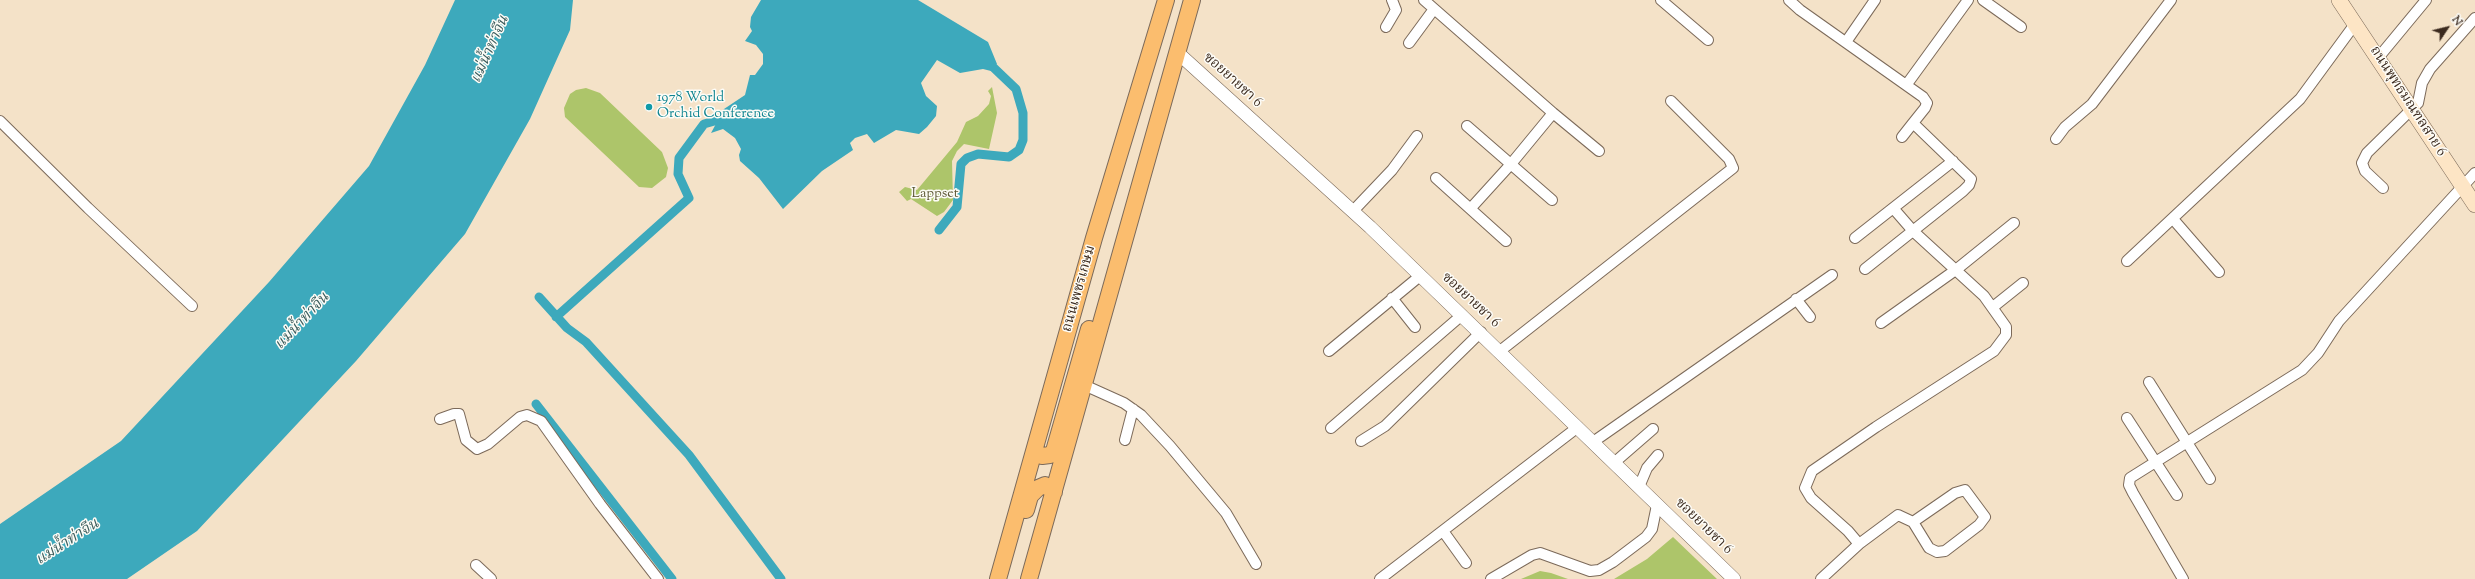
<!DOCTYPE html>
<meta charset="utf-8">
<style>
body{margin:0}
#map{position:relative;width:2475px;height:579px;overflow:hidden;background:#f4e2c8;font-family:"Sorts Mill Goudy",serif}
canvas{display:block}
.north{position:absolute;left:2427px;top:8px;width:40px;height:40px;-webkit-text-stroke:3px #fdfcf7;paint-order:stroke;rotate:55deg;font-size:11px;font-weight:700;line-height:16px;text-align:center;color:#3b2a1e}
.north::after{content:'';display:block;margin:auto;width:14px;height:18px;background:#3b2a1e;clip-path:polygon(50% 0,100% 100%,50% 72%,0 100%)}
</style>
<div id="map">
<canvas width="2475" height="579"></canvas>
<div class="north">N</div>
</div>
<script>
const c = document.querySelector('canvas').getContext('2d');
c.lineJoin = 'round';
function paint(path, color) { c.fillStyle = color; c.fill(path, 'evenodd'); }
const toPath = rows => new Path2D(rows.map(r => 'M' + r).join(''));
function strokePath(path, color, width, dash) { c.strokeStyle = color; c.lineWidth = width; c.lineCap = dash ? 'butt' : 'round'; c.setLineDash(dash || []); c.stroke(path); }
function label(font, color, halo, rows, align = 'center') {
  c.font = font + ' "Sorts Mill Goudy","Noto Serif Thai",serif'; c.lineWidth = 3; c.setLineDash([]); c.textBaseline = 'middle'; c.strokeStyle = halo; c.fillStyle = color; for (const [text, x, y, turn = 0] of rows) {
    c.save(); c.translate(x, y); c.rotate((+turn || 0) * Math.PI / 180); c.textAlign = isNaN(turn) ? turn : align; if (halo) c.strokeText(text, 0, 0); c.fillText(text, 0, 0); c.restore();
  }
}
paint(toPath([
 [992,87,997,113,989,149,964,144,957,151,952,161,953,200,944,212,937,216,911,199,907,201,899,192,905,187,917,190,957,142,966,122,978,116,989,104,991,96,988,91],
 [586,88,600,93,662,152,668,168,666,177,652,188,639,187,565,117,564,108,570,94,576,90],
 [1673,537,1717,579,1614,579,1647,559],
 [1540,571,1551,573,1568,579,1521,579]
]), '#adc56a');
paint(toPath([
 [455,0,573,0,570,30,530,119,465,234,356,361,197,531,127,579,0,579,0,524,121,441,269,282,369,166,425,65],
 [761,0,918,0,988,42,997,64,991,71,983,69,960,73,937,60,921,83,926,96,937,106,936,116,927,127,919,134,896,130,874,143,867,134,855,138,850,143,853,150,822,171,783,209,759,178,740,161,739,155,741,149,735,138,723,129,711,133,724,109,745,95,750,75,755,75,763,64,763,54,756,45,745,41,752,31,750,27,751,17]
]), '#3da9bc');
strokePath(toPath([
 [939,230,957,207,961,164,967,158,978,154,1009,157,1019,150,1023,140,1023,113,1016,89,994,68],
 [539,297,567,328,586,342,689,455,781,579],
 [556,317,689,198,678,174,679,158,704,124,718,120],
 [536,404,672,579]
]), '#3da9bc', 9);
const minor = toPath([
 [1424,0,1553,113,1599,151],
 [1661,0,1708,40],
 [1789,0,1800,10,1923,97,1927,103,1925,108,1913,123,1971,179,1969,185,1963,191,1865,269],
 [1983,0,2021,27],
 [1386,27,1396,10,1392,0],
 [1846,42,1875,0],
 [1409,43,1434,9],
 [2378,58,2426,0],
 [1907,84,1968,0],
 [0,121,88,208,192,306],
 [1467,126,1552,200],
 [1902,137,1913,123],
 [2056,139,2065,127,2092,104,2171,0],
 [1436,178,1506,241],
 [2383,188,2365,171,2362,163,2367,153,2418,103,2422,83,2430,69,2475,18],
 [1471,208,1511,164,1553,113],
 [1353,211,1392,170,1417,136],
 [2173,219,2219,272],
 [1855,238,1953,161],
 [2127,261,2300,99,2355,24],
 [1392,298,1415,327],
 [1796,299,1810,317],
 [1993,307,2023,283],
 [1881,323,1957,269,2014,223],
 [1329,351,1420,276],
 [1500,351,1733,168,1729,159,1671,101],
 [2149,382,2210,479],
 [1084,385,1124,403,1141,415,1170,446,1226,513,1256,564],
 [2127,418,2177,495],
 [440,419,454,414,459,414,466,440,477,449,488,444,520,417,527,415,541,421,600,504,658,579],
 [1331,428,1462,315],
 [1125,440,1133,409],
 [1361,441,1385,426,1481,332],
 [1593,442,1832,275],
 [1615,462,1653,429],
 [1639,487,1647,468,1658,455],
 [1443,531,1466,563],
 [1859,544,1898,515,1913,522,1929,548,1937,552,1945,551,1979,525,1985,517,1965,490,1955,493,1913,522],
 [476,565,491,579],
 [1380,579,1578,427],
 [1491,579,1532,555,1540,553,1590,571,1599,570,1613,562,1646,537,1652,529,1657,505],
 [1821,579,1859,544,1848,531,1811,498,1805,488,1812,471,1876,427,1994,351,2006,335,2006,327,1984,296,1913,231,1893,208],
 [2183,579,2133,493,2129,485,2130,478,2302,370,2318,353,2339,321,2475,173]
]);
const tertiary = toPath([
 [1178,53,1370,227,1734,579]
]);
const secondary = toPath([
 [2339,0,2475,205]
]);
const primary = toPath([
 [1035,452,1042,456,1050,455,1054,451,1089,329],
 [1026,510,1030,496,1038,488,1045,485,1054,492],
 [998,579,1094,238,1166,0],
 [1029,579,1192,0]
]);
strokePath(minor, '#7c6a5a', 12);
strokePath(tertiary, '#7c6a5a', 14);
strokePath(secondary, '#7c6a5a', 16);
strokePath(primary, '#7c6a5a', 18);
strokePath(minor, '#fff', 10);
strokePath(tertiary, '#fff', 13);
strokePath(secondary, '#fde5c5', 15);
strokePath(primary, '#fbbd6e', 16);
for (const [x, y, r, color] of [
 [649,107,4,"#0f9aa8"]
]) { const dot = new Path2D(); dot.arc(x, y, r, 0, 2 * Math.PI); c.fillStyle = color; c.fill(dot); strokePath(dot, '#fdfcf7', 1.5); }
label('14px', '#3b2a1e', '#fdfcf7', [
 ["ซอยยายชา 6",1232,81,42],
 ["ถนนพุทธมณฑลสาย 6",2407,102,57],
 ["ถนนเพชรเกษม",1080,289,-74],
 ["ซอยยายชา 6",1470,301,43],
 ["ซอยยายชา 6",1703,527,44]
]);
label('14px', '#0d838f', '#fdfcf7', [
 ["1978 World",657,99],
 ["Orchid Conference",657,115]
], 'left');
label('14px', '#5d5835', '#fdfcf7', [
 ["Lappset",935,195]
]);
label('italic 15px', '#3c5d5d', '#fdfcf7', [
 ["แม่น้ำท่าจีน",491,50,-66],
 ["แม่น้ำท่าจีน",303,322,-47],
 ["แม่น้ำท่าจีน",68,543,-33]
]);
</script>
